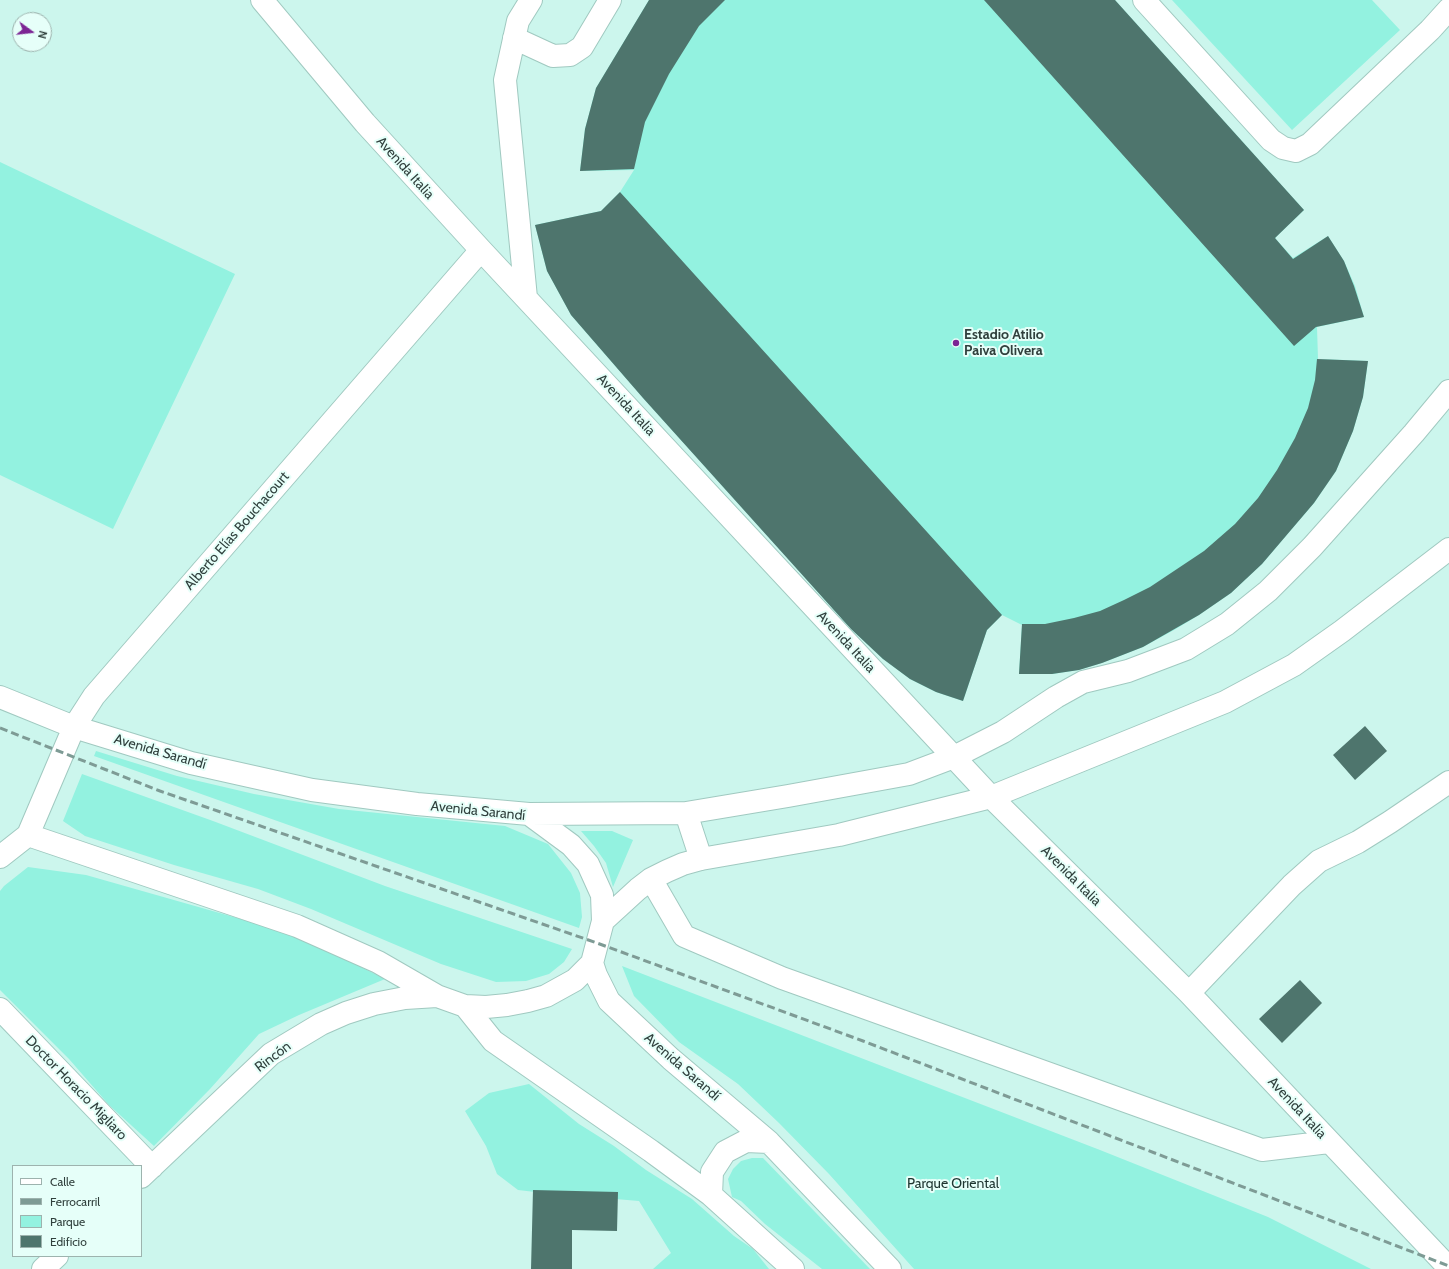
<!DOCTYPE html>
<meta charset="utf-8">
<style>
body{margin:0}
#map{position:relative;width:1449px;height:1269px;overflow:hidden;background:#ccf6ed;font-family:Cabin,sans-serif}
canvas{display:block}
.legend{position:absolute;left:12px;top:1165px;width:130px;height:92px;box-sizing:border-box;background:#e6fff9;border:1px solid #9db3ae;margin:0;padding:5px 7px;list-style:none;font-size:12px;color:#30403d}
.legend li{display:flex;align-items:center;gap:8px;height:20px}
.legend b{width:20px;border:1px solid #9db3ae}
.north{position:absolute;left:12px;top:12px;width:40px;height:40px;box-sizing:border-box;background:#e6fff9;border:1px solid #9db3ae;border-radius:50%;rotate:105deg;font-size:11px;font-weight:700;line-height:16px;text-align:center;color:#30403d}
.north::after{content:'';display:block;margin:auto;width:14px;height:18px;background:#7c2594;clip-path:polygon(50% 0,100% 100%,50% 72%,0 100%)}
</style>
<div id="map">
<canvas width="1449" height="1269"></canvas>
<ul class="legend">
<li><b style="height:5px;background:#fff"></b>Calle</li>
<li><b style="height:5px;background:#7e9b95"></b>Ferrocarril</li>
<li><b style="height:11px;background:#93f2e0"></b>Parque</li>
<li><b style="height:11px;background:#4e756d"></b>Edificio</li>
</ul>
<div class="north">N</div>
</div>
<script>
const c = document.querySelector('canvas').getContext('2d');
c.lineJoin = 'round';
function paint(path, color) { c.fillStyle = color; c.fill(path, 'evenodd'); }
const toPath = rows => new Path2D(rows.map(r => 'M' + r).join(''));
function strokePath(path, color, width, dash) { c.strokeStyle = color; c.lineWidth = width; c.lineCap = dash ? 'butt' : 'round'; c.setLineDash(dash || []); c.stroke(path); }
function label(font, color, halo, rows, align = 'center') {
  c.font = font + ' Cabin,sans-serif'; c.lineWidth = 4; c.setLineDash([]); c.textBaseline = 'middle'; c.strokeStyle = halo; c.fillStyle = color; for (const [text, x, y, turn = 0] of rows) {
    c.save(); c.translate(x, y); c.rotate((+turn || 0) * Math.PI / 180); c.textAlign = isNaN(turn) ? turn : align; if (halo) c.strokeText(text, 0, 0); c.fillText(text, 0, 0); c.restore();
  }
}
paint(toPath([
 [649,0,1115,0,1304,210,1275,238,1293,258,1328,236,1344,261,1355,286,1364,317,1317,327,1318,359,1368,361,1363,397,1353,431,1336,471,1314,503,1262,564,1231,593,1199,615,1174,630,1143,647,1102,663,1079,670,1052,674,1019,674,1022,625,1002,615,987,630,963,701,936,692,910,679,883,659,851,629,643,398,571,315,547,271,535,225,601,211,620,192,634,170,580,171,585,129,596,88],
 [1172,0,1372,0,1400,30,1292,130],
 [0,162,235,274,113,529,0,475],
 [96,751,177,776,254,794,339,809,505,826,548,844,571,873,580,893,582,917,579,928,94,756],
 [82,774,213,821,385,886,572,949,564,962,549,974,526,981,496,982,441,964,311,909,258,889,174,865,85,836,63,821],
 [581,831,612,831,633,840,613,887,606,863,594,846],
 [28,867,86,875,297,935,385,979,299,1015,259,1034,210,1089,154,1146,109,1105,69,1059,0,990,0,891,4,886],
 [622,966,1100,1150,1268,1217,1371,1269,914,1269,829,1174,779,1123,738,1084,679,1042,634,996],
 [529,1084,579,1124,614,1146,646,1170,692,1199,734,1236,753,1249,769,1269,653,1269,671,1253,639,1201,544,1193,518,1190,497,1174,486,1146,465,1111,489,1093],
 [752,1158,763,1158,870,1269,822,1269,765,1224,741,1201,732,1197,728,1179,733,1169,741,1161]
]), '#93f2e0');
paint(toPath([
 [649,0,725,0,699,26,669,74,645,122,634,169,580,171,585,129,596,88],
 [984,0,1115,0,1304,210,1275,238,1293,259,1328,236,1344,261,1354,286,1364,317,1316,327,1294,346],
 [620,192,1002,615,987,630,963,701,936,692,910,679,883,659,851,629,643,398,571,315,547,271,535,225,601,211],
 [1317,359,1368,361,1363,397,1353,431,1336,471,1314,503,1262,564,1231,593,1199,615,1143,647,1102,663,1079,670,1052,674,1019,674,1022,624,1045,624,1074,618,1100,611,1124,600,1150,587,1204,551,1235,524,1258,498,1277,470,1295,438,1308,408,1315,380],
 [1365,726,1387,751,1355,780,1333,755],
 [1300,980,1322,1003,1282,1043,1259,1019],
 [533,1190,618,1192,617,1231,572,1230,572,1269,531,1269]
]), '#4e756d');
const minor = toPath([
 [262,0,365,123,481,250,991,797,1189,993,1449,1268],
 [1144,0,1271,140,1283,148,1296,151,1310,144,1430,30,1449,9],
 [514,38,553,56,570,55,582,47,610,0],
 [526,298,505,80,518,21,531,0],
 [0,697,74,727,191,763,312,790,417,804,529,814,686,813,788,796,909,774,954,757,1003,732,1056,697,1083,682,1128,671,1186,649,1227,624,1268,591,1312,547,1414,433,1449,391],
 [686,813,701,859],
 [529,814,571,845,588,864,602,895,603,921,592,963,596,975,609,1001,671,1059,769,1142,890,1269],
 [28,835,297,926,378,962,437,996,465,1006,486,1007,507,1005,528,1001,546,996,575,980,592,963],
 [0,857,28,835,74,727,94,696,481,250],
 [651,879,684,936,782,978,1262,1150,1329,1142],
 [603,921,638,889,651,879,667,871,683,864,701,859,839,835,991,797,1225,702,1294,665,1342,631,1449,549],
 [1189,993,1292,885,1319,861,1358,842,1390,822,1449,782],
 [465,1006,493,1041,651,1151,711,1195,793,1269],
 [0,1009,152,1167],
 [141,1177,271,1054,321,1024,346,1013,374,1004,405,998,437,996],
 [711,1195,712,1172,725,1152,746,1141,769,1142],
 [43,1269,57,1256]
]);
strokePath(minor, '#a0c9c0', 24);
strokePath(minor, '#fff', 22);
strokePath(toPath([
 [0,728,160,791,597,943,863,1041,1449,1266]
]), '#7e9b95', 3, [8, 4]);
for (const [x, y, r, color] of [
 [956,343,4,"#7c2594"]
]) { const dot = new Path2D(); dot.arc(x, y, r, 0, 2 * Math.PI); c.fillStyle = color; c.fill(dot); strokePath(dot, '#e6fff9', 1.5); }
label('14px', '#30403d', '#e6fff9', [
 ["Avenida Italia",405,168,48],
 ["Avenida Italia",626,405,47],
 ["Alberto Elías Bouchacourt",237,531,-49],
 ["Avenida Italia",846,642,47],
 ["Avenida Sarandí",160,752,16],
 ["Avenida Sarandí",478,811,6],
 ["Avenida Italia",1071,876,45],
 ["Rincón",273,1057,-37],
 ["Avenida Sarandí",682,1067,41],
 ["Doctor Horacio Migliaro",76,1088,46],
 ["Avenida Italia",1297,1108,47]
]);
label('bold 14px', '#30403d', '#e6fff9', [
 ["Estadio Atilio",964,335],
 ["Paiva Olivera",964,351]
], 'left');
label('14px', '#1d3530', '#e6fff9', [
 ["Parque Oriental",953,1184]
]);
</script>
